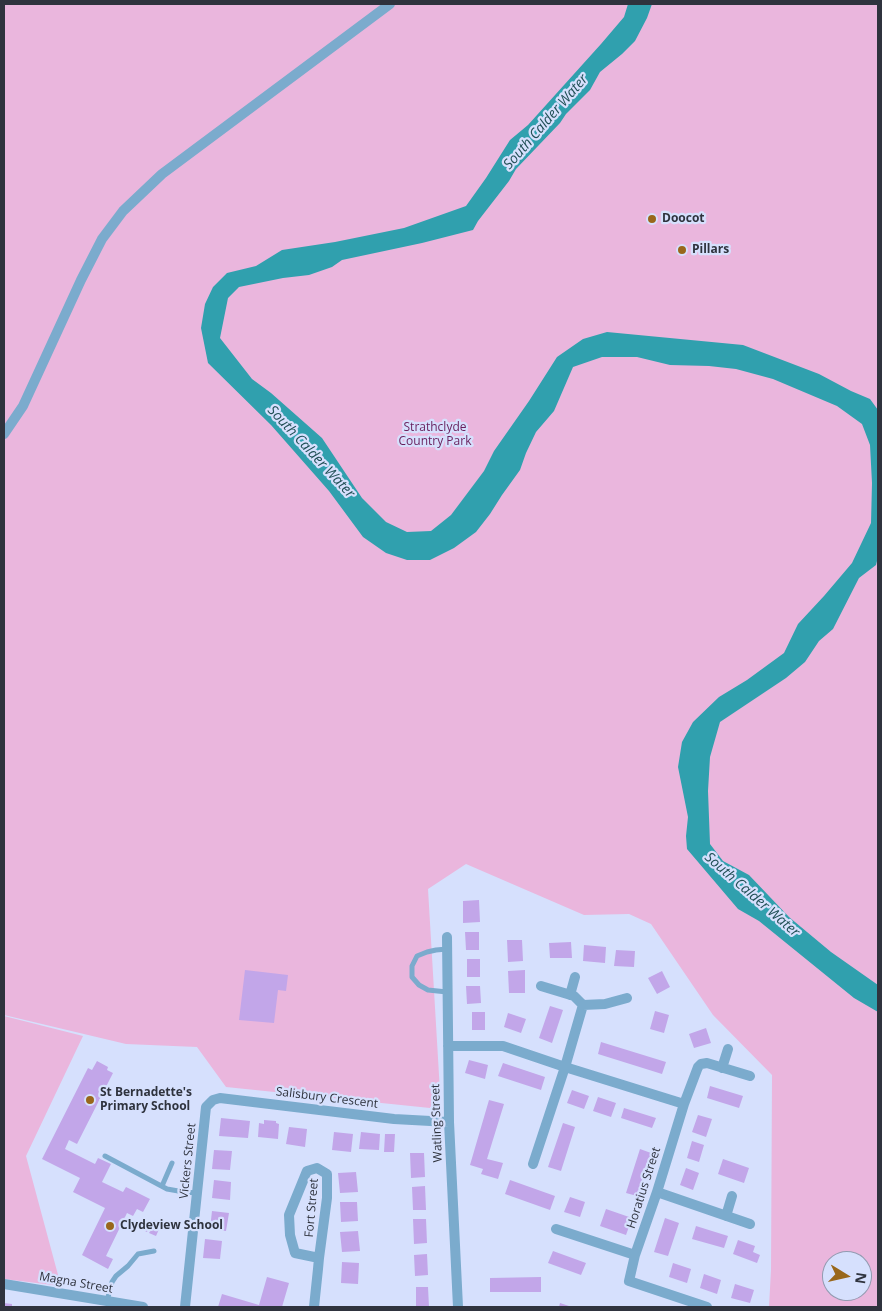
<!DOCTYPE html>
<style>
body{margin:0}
#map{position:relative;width:882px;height:1311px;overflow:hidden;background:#d6e0fd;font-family:"Open Sans",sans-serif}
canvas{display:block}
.frame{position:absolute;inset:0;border:5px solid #2f333e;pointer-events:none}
.north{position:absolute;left:822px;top:1251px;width:50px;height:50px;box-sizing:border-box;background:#d6e0fd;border:1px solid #939bb1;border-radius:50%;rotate:99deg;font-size:14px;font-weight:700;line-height:20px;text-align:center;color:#2f333e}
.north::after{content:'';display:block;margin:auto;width:18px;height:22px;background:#99671b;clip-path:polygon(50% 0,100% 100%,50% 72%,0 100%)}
</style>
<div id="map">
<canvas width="882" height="1311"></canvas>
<div class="frame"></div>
<div class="north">N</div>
</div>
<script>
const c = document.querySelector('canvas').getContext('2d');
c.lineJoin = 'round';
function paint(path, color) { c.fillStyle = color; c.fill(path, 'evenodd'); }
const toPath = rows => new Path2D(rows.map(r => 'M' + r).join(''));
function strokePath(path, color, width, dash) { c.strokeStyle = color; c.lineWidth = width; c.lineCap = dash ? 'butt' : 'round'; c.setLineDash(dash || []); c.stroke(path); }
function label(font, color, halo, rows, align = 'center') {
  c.font = font + ' "Open Sans",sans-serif'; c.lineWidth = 4.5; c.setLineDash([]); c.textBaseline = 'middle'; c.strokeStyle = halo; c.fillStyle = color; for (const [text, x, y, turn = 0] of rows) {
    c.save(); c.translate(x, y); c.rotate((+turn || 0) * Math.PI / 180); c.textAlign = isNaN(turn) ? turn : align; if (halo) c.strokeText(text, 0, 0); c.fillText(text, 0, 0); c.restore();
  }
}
paint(toPath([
 [4,4,878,4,878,1307,769,1307,771,1270,772,1075,713,1015,651,924,629,914,584,915,466,864,428,889,440,1092,430,1108,226,1087,197,1047,126,1044,4,1015],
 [832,1261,862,1261,862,1291,832,1291],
 [4,1016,83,1036,26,1156,61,1286,4,1279]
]), '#eab6dd');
paint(toPath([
 [628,4,652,4,647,18,635,41,622,54,600,72,590,90,566,114,560,123,516,169,509,181,478,221,473,230,422,243,342,260,332,267,309,275,283,278,239,287,228,298,220,338,252,379,271,393,322,438,362,498,386,522,407,532,431,531,451,515,484,471,494,451,529,401,557,357,583,339,607,332,743,345,819,374,851,391,870,399,878,410,878,557,876,565,859,578,833,629,819,641,805,662,786,678,720,722,710,757,708,791,710,844,723,861,749,875,789,917,831,952,878,985,878,1012,854,998,759,921,738,909,687,849,686,836,688,817,678,767,682,742,693,722,719,697,747,680,784,653,798,624,824,596,852,563,871,523,872,483,870,445,862,424,837,406,773,379,736,369,709,366,670,365,637,357,602,357,573,367,554,411,536,432,526,453,520,470,502,495,490,514,476,532,454,548,430,560,407,560,386,553,363,537,329,491,271,425,208,363,201,328,205,304,213,287,227,273,256,266,282,250,335,242,404,228,466,206,486,178,510,140,528,125,601,44,624,17]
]), '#30a0ae');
paint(toPath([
 [479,900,480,922,463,923,463,901],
 [465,932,479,932,479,950,466,950],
 [507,940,522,940,523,961,508,962],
 [571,942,572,958,550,958,549,943],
 [584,945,606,947,605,963,583,961],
 [616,950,635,951,634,967,614,966],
 [467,959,480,959,480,977,467,977],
 [245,970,288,975,286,991,278,990,274,1023,239,1020],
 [525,970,525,993,509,993,508,971],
 [662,971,670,987,657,994,648,978],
 [466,986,480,986,481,1003,467,1004],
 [550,1006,563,1010,552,1043,539,1038],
 [655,1011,669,1015,664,1033,650,1029],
 [472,1012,485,1012,485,1030,472,1030],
 [508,1013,526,1019,521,1033,504,1027],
 [706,1028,711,1043,694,1048,689,1034],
 [601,1042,666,1062,662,1074,598,1054],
 [469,1060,488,1065,485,1079,465,1073],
 [97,1061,108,1067,107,1070,113,1073,77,1144,69,1140,65,1149,95,1164,98,1158,111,1164,102,1182,123,1192,126,1187,150,1199,143,1212,137,1209,133,1216,127,1213,106,1256,113,1259,108,1269,82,1255,105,1208,73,1192,80,1178,42,1159,88,1068,92,1070],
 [503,1063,545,1077,541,1090,498,1076],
 [710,1086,743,1096,739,1108,707,1098],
 [572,1090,589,1096,584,1109,567,1103],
 [598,1097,616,1103,611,1117,593,1111],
 [489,1100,504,1104,487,1159,503,1163,498,1179,481,1174,483,1169,470,1165],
 [624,1108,656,1118,652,1128,621,1118],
 [698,1115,712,1119,706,1137,692,1132],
 [221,1118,250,1121,248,1138,219,1136],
 [264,1120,276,1121,276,1123,279,1124,278,1139,258,1137,259,1123,264,1124],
 [563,1123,575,1127,561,1171,548,1167],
 [289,1127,307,1129,305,1147,286,1144],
 [334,1132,353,1134,351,1152,332,1150],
 [361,1132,380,1134,379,1150,359,1149],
 [385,1134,395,1134,394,1152,384,1152],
 [692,1141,704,1145,699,1162,687,1158],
 [640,1149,651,1153,637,1196,626,1193],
 [214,1150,232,1151,230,1170,212,1169],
 [410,1153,424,1153,425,1177,411,1178],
 [723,1159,749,1168,744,1183,718,1174],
 [686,1168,699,1173,693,1190,680,1185],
 [356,1172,358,1192,340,1193,338,1173],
 [214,1180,231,1182,230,1200,212,1198],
 [510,1180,555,1196,550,1210,505,1194],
 [425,1186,426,1210,413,1210,412,1187],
 [570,1197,585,1202,580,1217,564,1212],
 [340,1202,357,1202,358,1221,341,1222],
 [606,1209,632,1218,626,1235,600,1226],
 [212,1211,229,1213,226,1231,210,1229],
 [665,1218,679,1223,668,1256,654,1252],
 [413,1219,426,1219,427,1243,414,1244],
 [145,1220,151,1223,147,1232,141,1229],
 [154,1224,160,1227,156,1236,149,1233],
 [696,1226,728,1236,724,1248,692,1239],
 [358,1231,360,1251,342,1252,340,1232],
 [205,1239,222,1241,220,1259,203,1258],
 [738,1240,755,1246,753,1252,760,1255,757,1263,733,1254],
 [553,1251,586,1263,581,1275,548,1263],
 [427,1254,428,1275,415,1276,414,1255],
 [342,1262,359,1263,358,1284,341,1283],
 [673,1263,691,1269,687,1283,669,1277],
 [704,1274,721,1280,717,1294,700,1288],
 [267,1277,289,1283,282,1307,218,1307,222,1294,259,1305],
 [541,1277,541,1292,490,1292,490,1278],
 [735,1284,754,1290,750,1303,731,1298],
 [416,1287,428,1287,429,1307,416,1307],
 [4,1303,12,1304,12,1307,4,1307],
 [560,1303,572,1307,559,1307]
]), '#c2a6e9');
strokePath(toPath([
 [447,949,436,950,427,952,417,956,412,966,412,977,419,985,428,990,447,992],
 [105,1156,167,1189,184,1192,197,1193],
 [162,1186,172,1163],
 [107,1301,112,1282,116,1276,128,1266,138,1254,154,1251]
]), '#7babcd', 5);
strokePath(toPath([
 [4,434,23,406,81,280,102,239,123,211,162,174,390,4],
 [447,937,449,1122,458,1307],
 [541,986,574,996,583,1005],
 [570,995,575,977],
 [448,1046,503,1046,565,1067,684,1104,657,1192,635,1255,629,1281,707,1307],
 [722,1068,728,1049],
 [684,1104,698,1067,701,1064,707,1063,750,1076],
 [533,1164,565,1067,583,1005,605,1004,627,998],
 [657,1192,750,1224],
 [726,1216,732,1196],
 [556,1229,635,1255],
 [4,1284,143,1307],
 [185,1307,206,1107,213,1100,220,1098,394,1119,449,1122],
 [314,1307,318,1269,319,1258,327,1198,327,1174,317,1168,307,1171,289,1215,290,1235,295,1253,319,1258]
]), '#7babcd', 10);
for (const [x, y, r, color] of [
 [652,219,5,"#99671b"],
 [682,250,5,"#99671b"],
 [90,1100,5,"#99671b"],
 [110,1226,5,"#99671b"]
]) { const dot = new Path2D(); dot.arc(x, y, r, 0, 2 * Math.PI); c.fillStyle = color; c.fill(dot); strokePath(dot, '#d6e0fd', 2); }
label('bold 12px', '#2f333e', '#d6e0fd', [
 ["Doocot",662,219],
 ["Pillars",692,250],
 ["St Bernadette's",100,1093],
 ["Primary School",100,1107],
 ["Clydeview School",120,1226]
], 'left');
label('12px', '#691f5c', '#d6e0fd', [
 ["Strathclyde",435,428],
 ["Country Park",435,442]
]);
label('12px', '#2f333e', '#d6e0fd', [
 ["Salisbury Crescent",327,1098,7],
 ["Watling Street",437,1123,-92],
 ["Vickers Street",188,1161,-84],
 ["Horatius Street",644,1188,-72],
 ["Fort Street",312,1208,-85],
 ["Magna Street",76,1283,10]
]);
label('italic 14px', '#204f55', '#d6e0fd', [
 ["South Calder Water",546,122,-49],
 ["South Calder Water",311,452,47],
 ["South Calder Water",752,895,41]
]);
</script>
